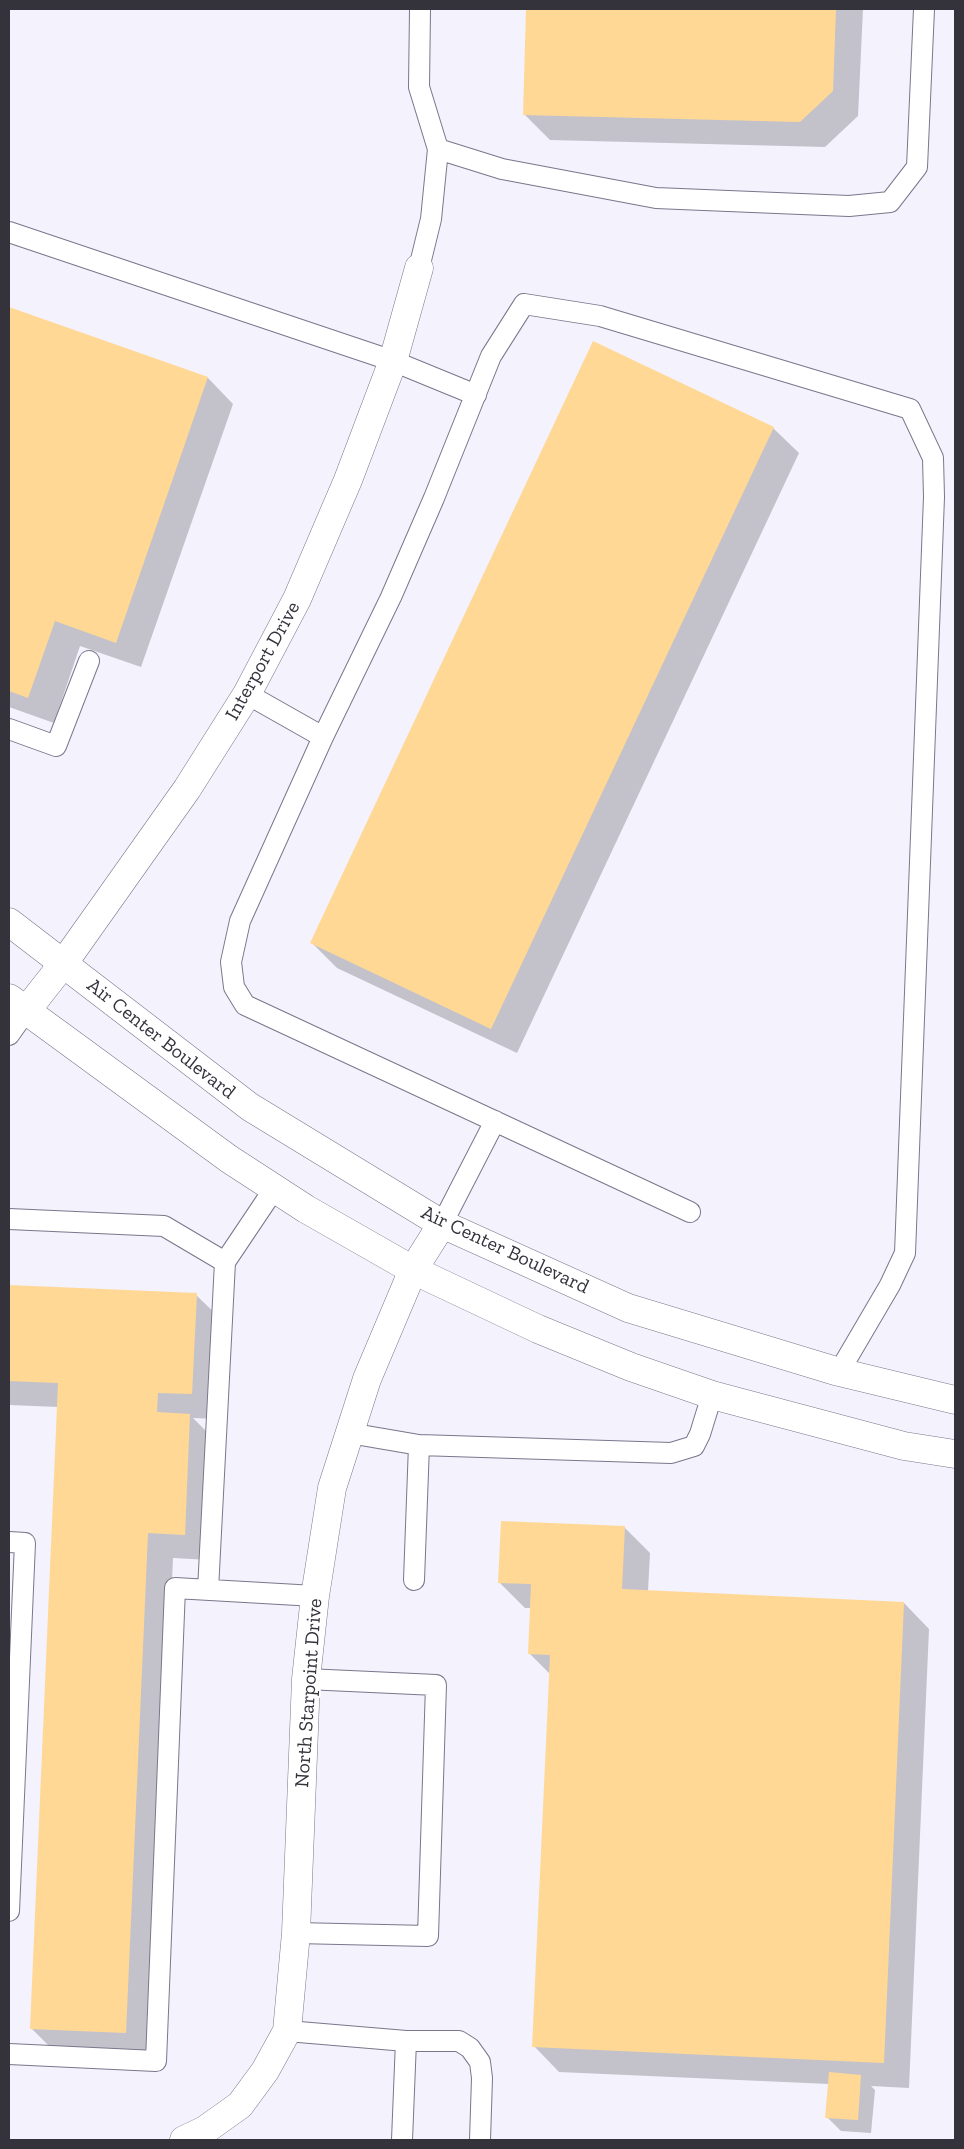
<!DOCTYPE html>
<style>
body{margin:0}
#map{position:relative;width:964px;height:2149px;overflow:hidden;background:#f4f2fc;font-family:"Zilla Slab",serif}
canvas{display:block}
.frame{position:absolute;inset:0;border:10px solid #34333c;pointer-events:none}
</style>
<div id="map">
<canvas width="964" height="2149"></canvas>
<div class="frame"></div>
</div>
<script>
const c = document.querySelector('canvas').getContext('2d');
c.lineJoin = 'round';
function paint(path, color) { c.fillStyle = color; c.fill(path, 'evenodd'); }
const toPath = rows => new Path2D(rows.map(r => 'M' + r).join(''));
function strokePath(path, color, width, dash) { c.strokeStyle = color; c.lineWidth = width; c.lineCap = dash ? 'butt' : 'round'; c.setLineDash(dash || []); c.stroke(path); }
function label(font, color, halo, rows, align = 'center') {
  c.font = font + ' "Zilla Slab",serif'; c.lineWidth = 4; c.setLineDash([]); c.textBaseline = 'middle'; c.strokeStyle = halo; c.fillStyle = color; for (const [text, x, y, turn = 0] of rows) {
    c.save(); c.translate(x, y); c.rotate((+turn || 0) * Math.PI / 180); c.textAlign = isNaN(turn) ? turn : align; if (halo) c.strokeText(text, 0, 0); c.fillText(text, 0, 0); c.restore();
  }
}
paint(toPath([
 [527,9,863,9,858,116,825,147,550,140,524,114],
 [9,308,208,378,233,404,141,667,80,646,54,723,9,707],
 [773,428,799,453,517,1053,337,968,312,943],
 [9,1287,196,1295,222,1320,217,1419,193,1418,215,1440,210,1560,173,1558,151,2058,57,2054,31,2028,58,1407,9,1405],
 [624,1527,650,1553,648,1591,904,1603,929,1629,909,2088,871,2086,875,2090,871,2133,841,2131,827,2117,829,2084,559,2072,534,2046,551,1675,529,1653,531,1608,525,1608,499,1582]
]), '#0003');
paint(toPath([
 [526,9,836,9,833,91,800,122,523,115],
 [9,307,208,377,116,643,55,621,28,698,9,691],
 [593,341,774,427,491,1029,310,943],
 [9,1285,197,1293,192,1394,158,1393,157,1412,190,1414,185,1535,148,1533,126,2033,30,2029,58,1383,9,1381],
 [501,1521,625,1526,622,1589,904,1602,884,2063,532,2047,550,1655,528,1654,531,1584,498,1583],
 [829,2072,861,2075,858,2120,825,2118]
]), '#ffd895');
const service = toPath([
 [420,9,419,87,438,149,502,169,656,198,849,206,890,202,917,167,924,9],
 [9,232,393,361,476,395],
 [419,268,431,219,438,149],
 [247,694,323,737],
 [9,729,56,746,89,661],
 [9,1035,26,1011],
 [690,1212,245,1005,234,987,231,962,240,921,323,737,391,597,434,498,491,356,524,304,600,316,910,409,933,458,934,497,905,1253,890,1285,839,1372],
 [9,1219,164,1226,225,1262],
 [442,1224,495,1121],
 [349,1433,419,1445,671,1453,694,1446,700,1434,712,1395],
 [9,1542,25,1543,9,1911],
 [414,1580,419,1445],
 [208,1590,225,1262,274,1189],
 [296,1933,428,1936,436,1685,306,1679],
 [287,2031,406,2041,459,2041,470,2048,480,2062,482,2078,480,2140],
 [9,2054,156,2061,175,1588,315,1596],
 [402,2140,406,2041]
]);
const minor = toPath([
 [26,1011,63,964,187,789,247,694,297,599,348,480,393,361,419,268],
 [184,2140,205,2130,240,2105,265,2071,287,2031,296,1933,306,1679,315,1596,332,1488,367,1379,413,1270,442,1224]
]);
const tertiary = toPath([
 [9,922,250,1107,442,1224,628,1308,839,1372,955,1400],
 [9,998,229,1159,306,1209,413,1270,538,1329,631,1367,712,1395,904,1446,955,1454]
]);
strokePath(service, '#7a768c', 22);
strokePath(minor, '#7a768c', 29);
strokePath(tertiary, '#7a768c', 29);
strokePath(service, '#fff', 20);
strokePath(minor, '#fff', 28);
strokePath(tertiary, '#fff', 28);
label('20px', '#34333c', '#fff', [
 ["Interport Drive",263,661,-61],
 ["Air Center Boulevard",161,1039,38],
 ["Air Center Boulevard",505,1250,25],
 ["North Starpoint Drive",309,1693,-86]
]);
</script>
